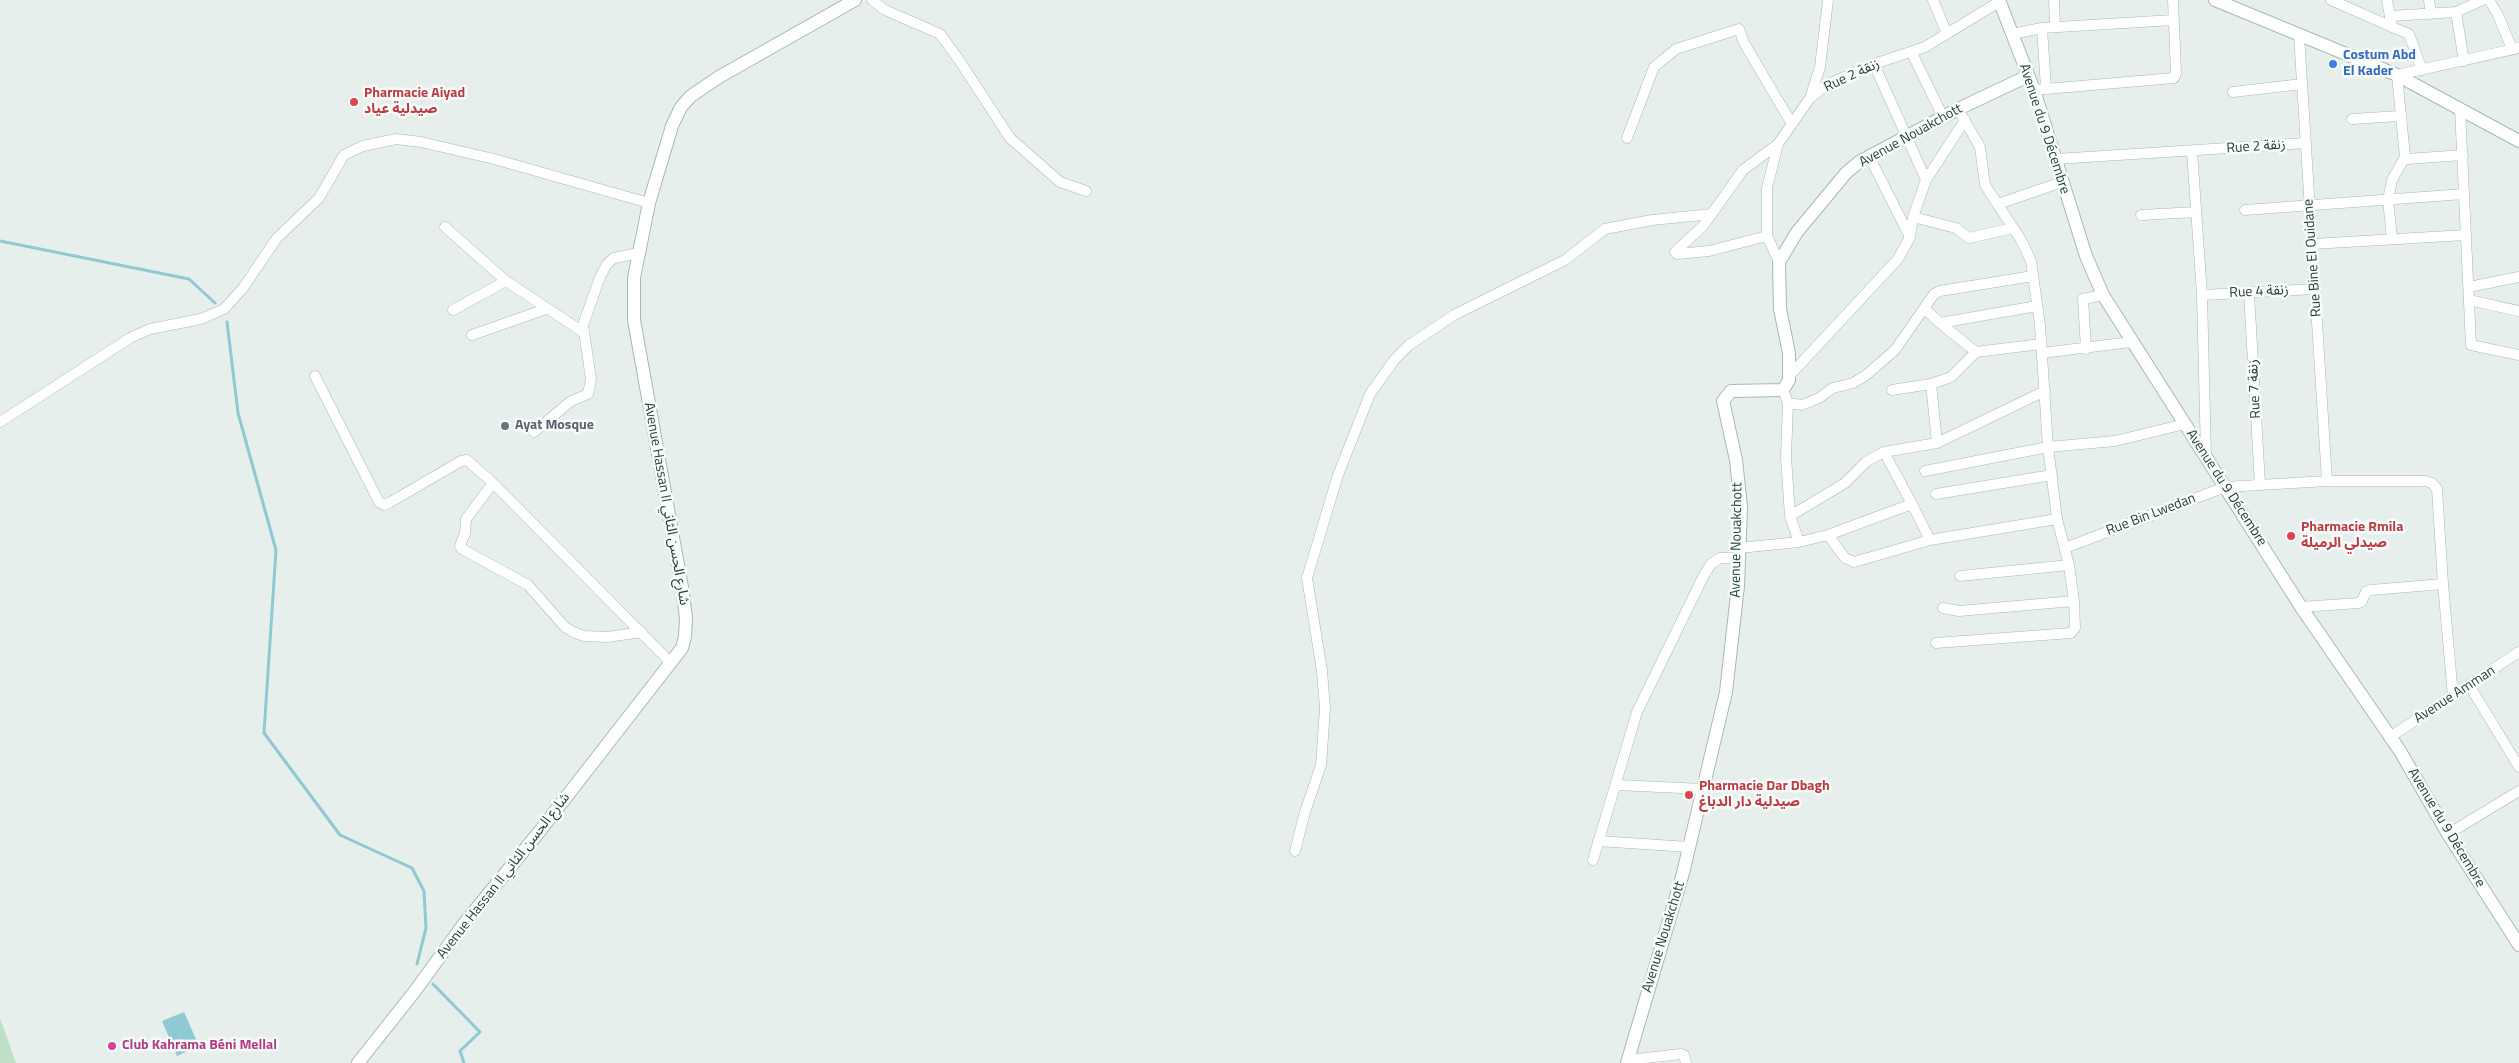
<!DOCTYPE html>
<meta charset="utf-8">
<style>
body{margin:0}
canvas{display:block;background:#e6efeb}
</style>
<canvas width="2519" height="1063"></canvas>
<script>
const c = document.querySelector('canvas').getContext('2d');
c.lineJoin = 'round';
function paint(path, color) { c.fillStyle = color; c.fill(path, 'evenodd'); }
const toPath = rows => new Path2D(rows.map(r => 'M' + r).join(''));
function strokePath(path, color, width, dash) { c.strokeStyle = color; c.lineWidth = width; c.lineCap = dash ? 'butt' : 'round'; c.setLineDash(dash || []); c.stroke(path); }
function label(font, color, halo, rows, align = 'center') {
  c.font = font + ' "Titillium Web","Noto Sans Arabic",sans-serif'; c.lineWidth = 5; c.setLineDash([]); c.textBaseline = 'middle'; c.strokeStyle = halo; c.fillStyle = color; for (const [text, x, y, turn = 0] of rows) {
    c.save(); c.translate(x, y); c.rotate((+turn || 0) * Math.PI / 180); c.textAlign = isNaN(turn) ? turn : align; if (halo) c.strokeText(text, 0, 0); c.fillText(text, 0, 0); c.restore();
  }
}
paint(toPath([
 [0,1018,16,1063,0,1063]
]), '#bfe0c8');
paint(toPath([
 [184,1012,199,1046,177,1056,162,1021]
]), '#8ec9d4');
strokePath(toPath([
 [0,241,189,279,215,303],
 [227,322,238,413,276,550,264,733,340,835,412,868,424,891,426,928,417,964],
 [433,984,480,1032,460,1051,464,1063]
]), '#8ec9d4', 3);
const minor = toPath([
 [872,0,885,10,940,34,959,60,1010,138,1060,182,1086,191],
 [1933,0,1947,34],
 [2054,0,2055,27],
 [2331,0,2392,27],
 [2387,0,2392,27,2409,34,2422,70],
 [2429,0,2431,14],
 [2489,0,2498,15,2512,49],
 [2456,12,2464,61],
 [2390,16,2456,12,2483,0],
 [2042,28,2046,88],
 [2012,34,2042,28,2173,20],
 [2299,35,2327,481],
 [1912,53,1943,117],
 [1874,64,1926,180],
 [2034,90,2174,78,2176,73,2173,0],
 [2233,92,2302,84],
 [1810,98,1820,67,1828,0],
 [2460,108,2471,345,2519,355],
 [1958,109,1980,147,1985,185,2021,240,2031,261,2040,325,2048,447,2057,519,2069,565,1960,576],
 [2352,119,2400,116],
 [1627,138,1654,67,1676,49,1739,29,1744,43,1792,124],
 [2192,151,2202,295,2206,456],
 [2463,155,2407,159,2405,157,2397,75,2519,48],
 [1869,156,1910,237],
 [2056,159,2306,143],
 [1998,204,2062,182],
 [2245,210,2464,194],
 [2141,215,2196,212],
 [1913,217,1956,228,1969,238,2013,228],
 [445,227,506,281,583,332],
 [1767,236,1709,251,1677,254,1675,252,1703,226,1743,170,1778,144],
 [2392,238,2388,200,2392,180,2405,157],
 [2312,244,2466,235],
 [1779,262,1767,236,1767,188,1778,144,1810,98,1826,85,1874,64,1925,47,1999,2],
 [2469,287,2519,277],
 [2249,293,2260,485],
 [2202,295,2315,289],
 [2469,300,2519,311],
 [1925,309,1940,323,2037,306],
 [453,310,506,281],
 [1940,323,1976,352],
 [472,335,546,309],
 [2086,349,2083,299,2103,295],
 [2042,353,2131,342],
 [1790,375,1898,259,1910,237,1913,217,1926,180,1965,120],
 [315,376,379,502,384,505,389,503,461,461,467,460,493,483,671,663],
 [1931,384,1937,443],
 [1783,390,1788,403,1802,405,1819,398,1833,388,1853,383,1865,376,1895,350,1934,294,1940,291,2033,276],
 [1892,390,1931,384,1951,377,1976,352,2041,344],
 [1788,403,1786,457,1790,516,1845,483,1867,461,1884,452,1937,443,2045,391],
 [0,422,130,338,150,329,201,319,224,309,243,288,277,238,319,198,344,155,363,146,396,139,421,142,494,159,649,203],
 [534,432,571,401,588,394,591,379,583,325,600,277,607,264,614,258,639,253],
 [1925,471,2048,447,2115,441,2185,424],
 [493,483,466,519,465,533,460,546,462,549,528,585,565,627,573,632,584,636,607,637,642,632],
 [1936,494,2052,475],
 [1912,504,1930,540],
 [1790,516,1799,542],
 [1828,535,1845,558,1854,562,1930,540,2057,519],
 [1739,548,1799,542,1828,535,1912,504,1884,452],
 [2065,548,2225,487,2327,481,2425,481,2432,483,2437,489,2443,584,2453,696],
 [2301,607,2359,603,2362,601,2366,592,2371,590,2443,584],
 [1943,608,1959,611,2074,601,2069,565],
 [1936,643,2071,633,2075,628,2074,601],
 [2469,685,2519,767],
 [2390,737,2519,652],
 [1617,785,1703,789],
 [2448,834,2519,791],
 [1598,841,1689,847],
 [1295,851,1305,812,1321,765,1325,709,1322,671,1307,578,1338,475,1370,394,1395,359,1409,345,1454,315,1565,260,1605,229,1652,220,1712,214],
 [1593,860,1637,712,1704,575,1711,564,1720,558,1739,558],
 [1628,1060,1681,1054,1684,1055,1686,1063]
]);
const tertiary = toPath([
 [1999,0,2034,90,2086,256,2103,295,2301,607,2400,751,2448,834,2519,945],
 [2215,0,2397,75,2519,141],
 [358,1063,415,991,463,925,539,832,682,648,685,637,686,618,682,587,634,320,634,278,649,203,672,126,681,107,691,96,719,77,855,0],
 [1627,1063,1683,873,1726,692,1738,586,1741,507,1736,460,1723,401,1731,391,1783,390,1789,380,1789,353,1780,309,1779,262,1797,232,1846,173,1859,162,1958,109,2028,76]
]);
strokePath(minor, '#a8b8b2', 11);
strokePath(tertiary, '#a8b8b2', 14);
strokePath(minor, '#fff', 10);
strokePath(tertiary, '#fff', 12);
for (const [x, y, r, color] of [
 [2333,64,5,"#3f7fe0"],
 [354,102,5,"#e0444e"],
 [505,426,5,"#6b7280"],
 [2291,536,5,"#e0444e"],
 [1689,795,5,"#e0444e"],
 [112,1046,5,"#d1479c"]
]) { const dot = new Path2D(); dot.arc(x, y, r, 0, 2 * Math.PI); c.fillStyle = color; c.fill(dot); strokePath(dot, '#f7fbf9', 2); }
label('bold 14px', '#366cbe', '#f7fbf9', [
 ["Costum Abd",2343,56],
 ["El Kader",2343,72]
], 'left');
label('14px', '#24423a', '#f7fbf9', [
 ["Rue 2 زنقة",1852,76,-25],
 ["Avenue du 9 Décembre",2044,129,72],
 ["Avenue Nouakchott",1911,136,-29],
 ["Rue 2 زنقة",2256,147,-4],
 ["Rue Bine El Ouidane",2313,258,-94],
 ["Rue 4 زنقة",2259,292,-3],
 ["Rue 7 زنقة",2255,389,-93],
 ["Avenue du 9 Décembre",2226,488,57],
 ["Avenue Hassan II شارع الحسن الثاني",666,504,80],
 ["Rue Bin Lwedan",2151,515,-21],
 ["Avenue Nouakchott",1737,540,-89],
 ["Avenue Amman",2455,695,-33],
 ["Avenue du 9 Décembre",2446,828,59],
 ["Avenue Hassan II شارع الحسن الثاني",504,876,-52],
 ["Avenue Nouakchott",1664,937,-73]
]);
label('bold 14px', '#be3a42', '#f7fbf9', [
 ["Pharmacie Aiyad",364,94],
 ["صيدلية عياد",364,110],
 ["Pharmacie Rmila",2301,528],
 ["صيدلي الرميلة",2301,544],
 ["Pharmacie Dar Dbagh",1699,787],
 ["صيدلية دار الدباغ",1699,803]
], 'left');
label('bold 14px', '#5b616d', '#f7fbf9', [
 ["Ayat Mosque",515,426]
], 'left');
label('bold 14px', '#b23c85', '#f7fbf9', [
 ["Club Kahrama Béni Mellal",122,1046]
], 'left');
</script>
